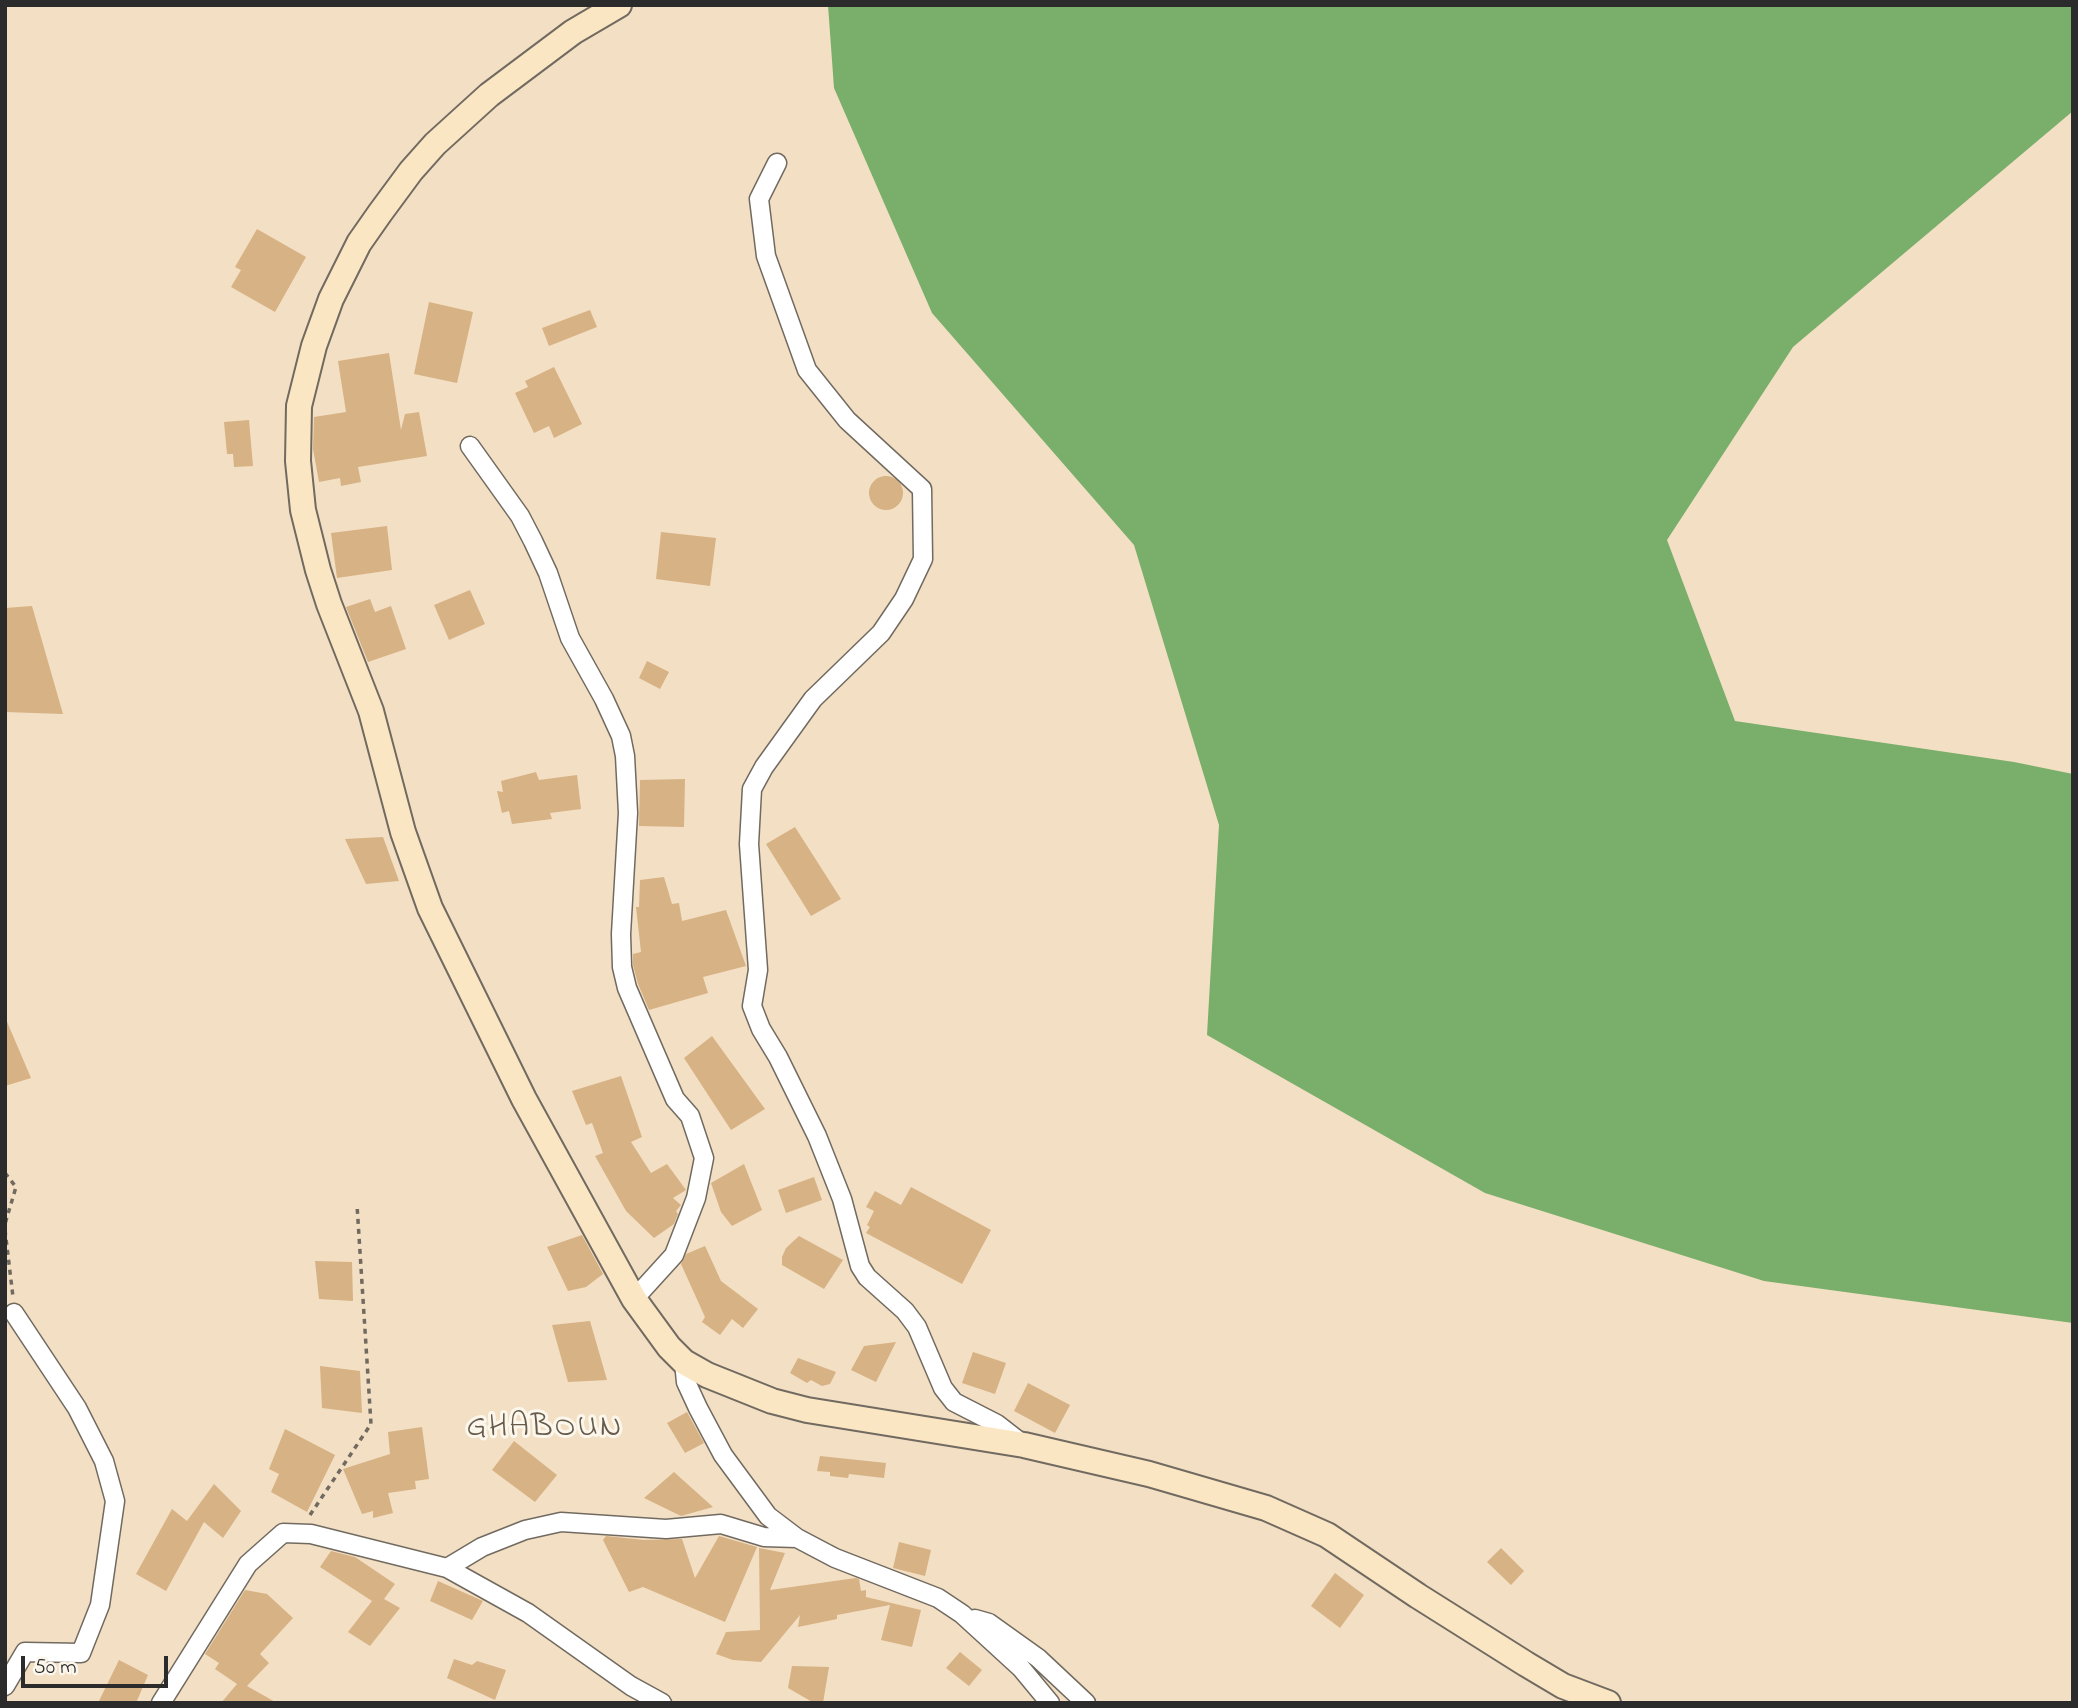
<!DOCTYPE html>
<style>
body{margin:0}
#map{position:relative;width:2078px;height:1708px;overflow:hidden;background:#f3dfc3;font-family:"Indie Flower",sans-serif}
canvas{display:block}
.frame{position:absolute;inset:0;border:7px solid #2b2b2b;pointer-events:none}
.scale{position:absolute;left:21px;top:1656px;width:147px;height:32px;box-sizing:border-box;border:4px solid #2b2b2b;border-top:0;padding-left:9px;font-size:21px;line-height:24px;white-space:nowrap;color:#2b2b2b;-webkit-text-stroke:5px #fbf7ec;paint-order:stroke}
</style>
<div id="map">
<canvas width="2078" height="1708"></canvas>
<div class="frame"></div>
<div class="scale">50 m</div>
</div>
<script>
const c = document.querySelector('canvas').getContext('2d');
c.lineJoin = 'round';
function paint(path, color) { c.fillStyle = color; c.fill(path, 'evenodd'); }
const toPath = rows => new Path2D(rows.map(r => 'M' + r).join(''));
function strokePath(path, color, width, dash) { c.strokeStyle = color; c.lineWidth = width; c.lineCap = dash ? 'butt' : 'round'; c.setLineDash(dash || []); c.stroke(path); }
function label(font, color, halo, rows, align = 'center') {
  c.font = font + ' "Indie Flower",sans-serif'; c.lineWidth = 6; c.setLineDash([]); c.textBaseline = 'middle'; c.strokeStyle = halo; c.fillStyle = color; for (const [text, x, y, turn = 0] of rows) {
    c.save(); c.translate(x, y); c.rotate((+turn || 0) * Math.PI / 180); c.textAlign = isNaN(turn) ? turn : align; if (halo) c.strokeText(text, 0, 0); c.fillText(text, 0, 0); c.restore();
  }
}
paint(toPath([
 [828,5,2073,5,2073,111,1793,347,1667,540,1735,721,2014,762,2073,774,2073,1323,1764,1281,1485,1193,1207,1035,1219,825,1134,545,932,313,834,88]
]), '#79ae6b');
paint(toPath([
 [257,229,306,257,275,312,231,287,241,270,235,267],
 [429,302,473,312,457,383,414,374],
 [590,310,597,327,549,346,542,328],
 [389,353,401,430,405,414,419,412,427,456,358,467,361,482,341,486,340,478,319,482,313,449,314,417,346,412,338,361],
 [554,367,582,424,554,438,549,426,534,433,515,393,528,387,525,381],
 [249,420,253,466,234,467,233,454,227,454,224,422],
 '869 493a17 17 0 1 1 34 0a17 17 0 1 1-34 0Z',
 [387,526,392,570,337,578,331,533],
 [661,532,716,538,710,586,656,579],
 [470,590,485,624,449,640,434,605],
 [370,599,375,612,391,606,406,649,368,662,346,607],
 [32,606,63,714,5,712,5,608],
 [647,661,669,672,660,689,639,678],
 [536,772,539,780,577,775,581,809,550,813,552,819,512,824,509,811,502,813,497,791,503,792,501,781],
 [685,779,684,827,639,826,640,780],
 [795,827,841,899,811,916,766,844],
 [383,837,399,881,366,884,345,839],
 [664,877,672,904,679,903,682,921,726,910,746,966,703,977,708,993,649,1010,638,984,633,965,633,954,641,952,636,907,639,907,640,880],
 [5,1017,31,1078,5,1086],
 [712,1036,765,1109,731,1130,684,1058],
 [621,1076,642,1137,631,1142,651,1173,667,1164,686,1190,673,1198,681,1205,676,1211,678,1214,674,1224,654,1238,626,1211,595,1156,603,1153,592,1123,586,1125,572,1091],
 [744,1164,762,1210,732,1226,721,1212,711,1183],
 [814,1177,822,1200,786,1213,778,1190],
 [911,1187,991,1230,962,1284,866,1233,870,1227,867,1225,874,1211,866,1207,875,1191,901,1205],
 [582,1235,603,1274,586,1287,568,1291,547,1247],
 [799,1236,843,1260,824,1289,782,1265,782,1257,786,1248],
 [705,1246,721,1281,758,1309,743,1328,732,1319,720,1335,702,1322,705,1317,681,1264,686,1254],
 [315,1261,352,1262,353,1301,319,1299],
 [590,1321,607,1380,568,1382,552,1325],
 [896,1342,876,1382,851,1370,864,1346],
 [973,1352,1006,1363,995,1394,962,1383],
 [798,1358,836,1372,830,1384,822,1386,811,1380,807,1383,790,1373],
 [320,1366,360,1371,362,1413,322,1408],
 [1028,1383,1070,1405,1055,1433,1014,1411],
 [687,1412,704,1443,685,1453,667,1423],
 [422,1427,429,1479,415,1481,416,1489,388,1493,393,1513,373,1518,373,1511,362,1514,343,1469,390,1454,388,1432],
 [285,1429,335,1455,307,1512,271,1492,279,1474,269,1469],
 [514,1441,557,1475,535,1502,492,1470],
 [820,1456,886,1463,884,1478,849,1474,848,1478,830,1476,830,1472,817,1471],
 [674,1472,713,1507,681,1516,644,1498],
 [214,1484,241,1511,223,1538,204,1522,166,1591,136,1574,172,1509,187,1521],
 [606,1536,644,1540,682,1539,695,1578,719,1536,757,1547,725,1622,643,1587,629,1592,603,1540],
 [899,1542,931,1550,925,1576,893,1568],
 [759,1548,785,1553,770,1590,856,1578,859,1579,861,1591,866,1590,866,1597,921,1610,912,1647,881,1640,890,1605,837,1615,837,1619,798,1627,800,1615,761,1662,733,1660,716,1654,726,1632,760,1630],
 [1501,1548,1524,1571,1511,1585,1487,1562],
 [331,1551,355,1557,395,1584,384,1599,400,1608,370,1646,348,1632,372,1601,320,1567],
 [1335,1573,1364,1595,1340,1628,1311,1606],
 [438,1581,483,1601,472,1620,430,1601],
 [245,1590,267,1594,293,1618,260,1654,269,1663,247,1686,277,1703,221,1703,237,1684,215,1669,219,1663,205,1654],
 [960,1652,982,1670,969,1686,946,1668],
 [454,1659,472,1665,477,1661,506,1670,495,1700,447,1678],
 [119,1660,148,1675,136,1703,98,1703],
 [792,1666,829,1667,823,1703,814,1703,788,1688]
]), '#d7b285');
const minor = toPath([
 [777,163,759,199,766,256,807,370,847,420,922,489,923,559,904,599,881,633,813,699,764,767,752,789,749,844,758,970,752,1006,761,1029,778,1057,817,1136,842,1199,860,1266,867,1277,905,1311,917,1327,943,1388,954,1402,997,1424,1024,1445],
 [470,446,520,516,533,541,548,573,570,638,604,699,621,736,625,756,628,813,621,934,622,967,627,988,675,1099,690,1116,704,1158,696,1198,674,1255,634,1299],
 [684,1362,686,1382,698,1408,723,1455,768,1516,797,1538,835,1558,938,1598,962,1614,1021,1668,1050,1703],
 [447,1568,482,1547,525,1530,561,1522,666,1529,721,1524,764,1537,797,1538],
 [975,1619,989,1623,1038,1658,1086,1703],
 [5,1686,25,1652,81,1653,100,1605,115,1501,104,1461,77,1408,14,1313],
 [161,1703,248,1564,283,1533,311,1534,447,1568,528,1613,631,1686,662,1703]
]);
const secondary = toPath([
 [619,5,573,32,489,95,435,144,411,171,380,213,359,243,331,299,314,346,299,406,298,461,303,510,318,570,329,604,371,711,403,832,430,908,524,1099,634,1299,669,1347,684,1362,707,1375,772,1401,807,1410,1024,1445,1149,1474,1266,1508,1327,1535,1418,1596,1526,1664,1563,1686,1608,1703]
]);
strokePath(minor, '#716a60', 21);
strokePath(secondary, '#716a60', 28);
strokePath(toPath([
 [5,1173,16,1187,5,1224],
 [5,1230,13,1297],
 [310,1515,371,1424,357,1205]
]), '#716a60', 3.5, [5, 5]);
strokePath(minor, '#fff', 18);
strokePath(secondary, '#fbe6c4', 24);
c.letterSpacing = '2px';
label('32px', '#675a4a', '#fbf7ec', [
 ["GHABOUN",545,1430]
]);
c.letterSpacing = '0px';
</script>
